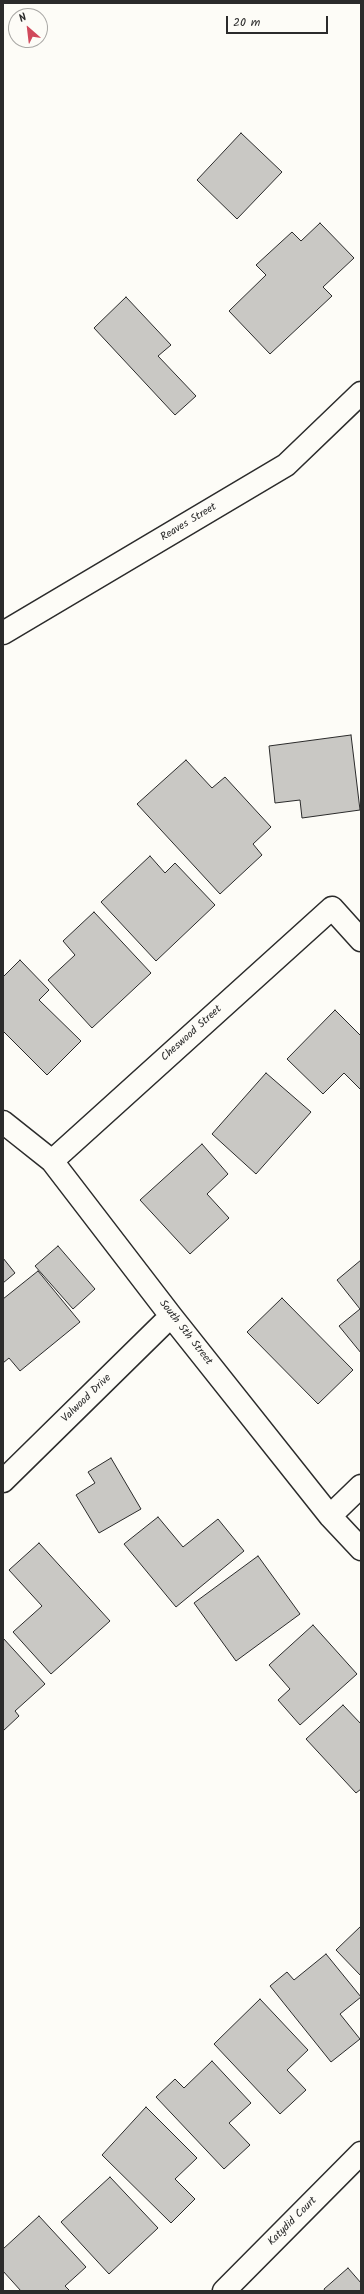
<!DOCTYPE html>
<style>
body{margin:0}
#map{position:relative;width:364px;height:2294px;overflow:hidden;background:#fdfcf7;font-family:Kalam,sans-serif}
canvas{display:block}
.frame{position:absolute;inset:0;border:4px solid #2b2b2b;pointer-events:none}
.north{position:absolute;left:8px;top:8px;width:40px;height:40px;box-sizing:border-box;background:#fdfcf7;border:1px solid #a9a8a5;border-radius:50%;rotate:332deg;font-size:11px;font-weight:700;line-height:16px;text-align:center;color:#2b2b2b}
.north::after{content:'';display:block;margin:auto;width:14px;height:18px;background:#d1495b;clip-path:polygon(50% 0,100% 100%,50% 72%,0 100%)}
.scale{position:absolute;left:226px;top:16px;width:102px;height:18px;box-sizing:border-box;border:2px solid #2b2b2b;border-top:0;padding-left:5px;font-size:12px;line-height:14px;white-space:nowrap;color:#2b2b2b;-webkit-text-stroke:3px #fdfcf7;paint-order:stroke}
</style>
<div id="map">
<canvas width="364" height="2294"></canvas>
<div class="frame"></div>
<div class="north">N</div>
<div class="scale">20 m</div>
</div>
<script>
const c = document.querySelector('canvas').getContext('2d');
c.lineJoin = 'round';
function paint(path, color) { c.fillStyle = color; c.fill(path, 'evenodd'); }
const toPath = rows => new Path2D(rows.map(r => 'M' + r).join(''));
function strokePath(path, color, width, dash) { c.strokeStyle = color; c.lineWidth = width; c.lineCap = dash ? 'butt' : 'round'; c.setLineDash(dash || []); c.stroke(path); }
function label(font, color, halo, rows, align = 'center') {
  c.font = font + ' Kalam,sans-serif'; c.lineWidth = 3; c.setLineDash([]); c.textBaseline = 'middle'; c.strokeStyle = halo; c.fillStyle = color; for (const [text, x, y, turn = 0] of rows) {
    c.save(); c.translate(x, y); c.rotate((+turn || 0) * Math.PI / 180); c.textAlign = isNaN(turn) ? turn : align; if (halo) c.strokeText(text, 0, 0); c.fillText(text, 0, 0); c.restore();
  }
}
const building = toPath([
 [241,133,282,172,237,219,197,180,241,133],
 [320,223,354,258,323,287,332,296,270,354,229,311,266,275,256,265,292,232,301,241,320,223],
 [126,297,171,345,158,356,196,396,175,415,94,328,126,297],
 [351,735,360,810,302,818,300,800,275,803,269,746,351,735],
 [186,760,212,788,225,777,271,827,253,844,262,855,220,894,137,804,186,760],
 [150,856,165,873,175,863,215,905,156,961,101,902,150,856],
 [94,912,151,973,92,1028,48,980,75,955,63,941,94,912],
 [20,960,49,990,39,1000,81,1041,47,1075,3,1031,3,977,20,960],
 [335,1010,361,1036,361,1090,344,1073,323,1094,287,1059,335,1010],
 [266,1073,311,1112,256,1174,212,1134,266,1073],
 [202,1144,228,1174,207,1194,229,1218,190,1254,140,1200,202,1144],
 [58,1246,95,1289,73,1309,35,1266,58,1246],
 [3,1258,15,1273,3,1283,3,1258],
 [361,1260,361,1353,339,1326,360,1309,337,1280,361,1260],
 [38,1271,80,1322,20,1371,9,1358,3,1363,3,1299,38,1271],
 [282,1298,353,1370,318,1404,247,1332,282,1298],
 [111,1458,141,1509,99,1533,76,1495,95,1483,88,1472,111,1458],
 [158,1517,183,1547,218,1519,244,1551,176,1607,124,1544,158,1517],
 [39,1543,110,1621,51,1674,13,1632,42,1606,9,1570,39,1543],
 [258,1556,300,1614,236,1661,194,1603,258,1556],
 [313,1625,357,1674,300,1725,278,1700,290,1689,269,1665,313,1625],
 [3,1638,45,1684,15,1711,19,1716,3,1731,3,1638],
 [343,1705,361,1724,361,1789,356,1793,306,1739,343,1705],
 [361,1926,361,1976,336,1950,361,1926],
 [326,1954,361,1997,340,2014,360,2039,331,2062,270,1986,287,1972,294,1980,326,1954],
 [260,1999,308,2050,287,2070,306,2090,280,2114,214,2044,260,1999],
 [212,2061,251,2103,229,2123,250,2145,224,2169,156,2097,175,2079,184,2088,212,2061],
 [146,2107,197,2158,175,2179,195,2199,171,2223,102,2155,146,2107],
 [110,2177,158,2228,109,2274,61,2222,110,2177],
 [39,2216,86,2267,65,2286,70,2291,21,2291,3,2271,3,2249,39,2216],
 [348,2268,361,2283,361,2291,325,2291,324,2289,348,2268]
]);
paint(building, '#c9c8c4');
strokePath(building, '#2b2b2b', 1);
const minor = toPath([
 [3,633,286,465,361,393],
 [3,1122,52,1161,171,1316,330,1516,361,1549],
 [52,1161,332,908,361,940],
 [3,1481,171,1316],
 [330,1516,361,1486],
 [224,2291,361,2153]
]);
strokePath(minor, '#2b2b2b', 25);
strokePath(minor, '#fdfcf7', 22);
label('11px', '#2b2b2b', '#fdfcf7', [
 ["Reaves Street",189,523,-31],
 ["Cheswood Street",192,1034,-42],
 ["South 5th Street",185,1333,52],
 ["Valwood Drive",87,1399,-44],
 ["Katydid Court",293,2222,-45]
]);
</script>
